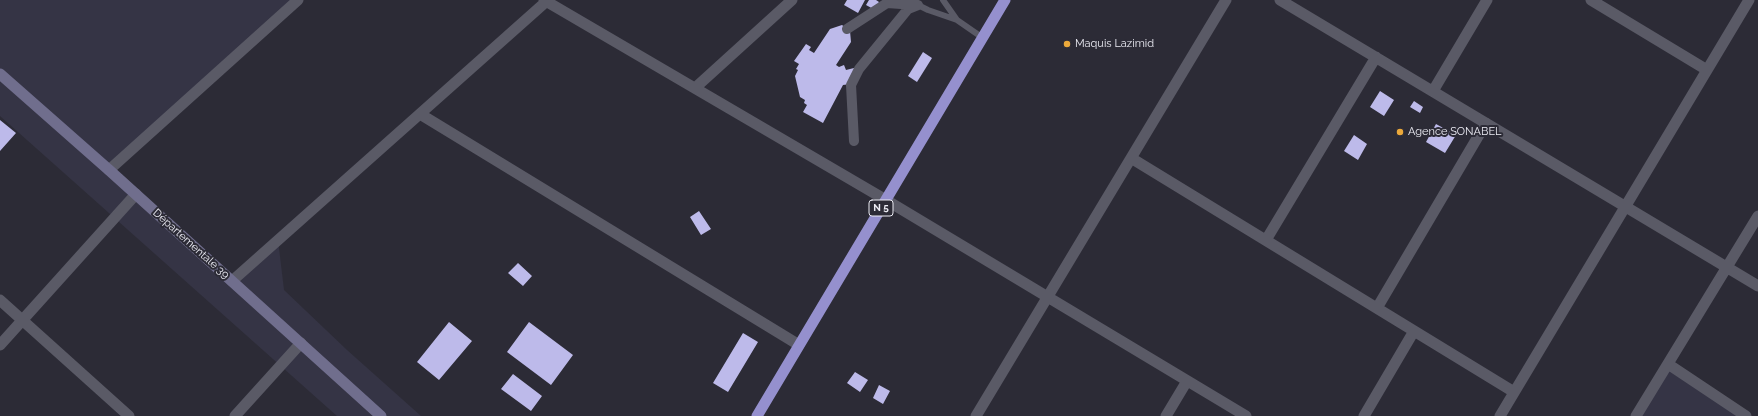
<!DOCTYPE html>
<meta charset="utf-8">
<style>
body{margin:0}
canvas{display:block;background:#2c2b36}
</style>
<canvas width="1758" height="416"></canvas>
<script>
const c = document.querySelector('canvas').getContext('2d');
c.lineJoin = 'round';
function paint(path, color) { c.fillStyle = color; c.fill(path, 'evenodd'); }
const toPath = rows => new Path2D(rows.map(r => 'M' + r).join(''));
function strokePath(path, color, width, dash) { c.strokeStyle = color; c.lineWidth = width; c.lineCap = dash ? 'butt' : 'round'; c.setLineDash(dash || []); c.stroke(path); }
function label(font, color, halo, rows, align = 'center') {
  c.font = font + ' Raleway,sans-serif'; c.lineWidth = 4; c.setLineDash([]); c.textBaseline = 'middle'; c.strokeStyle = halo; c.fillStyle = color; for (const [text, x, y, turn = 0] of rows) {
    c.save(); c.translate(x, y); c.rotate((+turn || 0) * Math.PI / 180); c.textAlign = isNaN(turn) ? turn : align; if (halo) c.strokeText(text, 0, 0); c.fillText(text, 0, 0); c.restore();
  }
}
paint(toPath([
 [0,0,298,0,109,170,232,281,278,240,284,290,347,350,421,416,337,416,0,116],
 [1668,364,1742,416,1636,416]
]), '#353445');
paint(toPath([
 [847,0,865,0,858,13,844,5],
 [869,0,876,0,879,2,875,10,866,5],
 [842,25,850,31,851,42,836,65,839,67,844,65,846,70,854,68,856,76,849,78,850,84,843,85,823,123,803,112,807,105,804,103,805,100,800,97,795,76,798,70,796,69,799,64,794,61,806,44,811,47,809,50,814,53,830,29],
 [923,52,932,58,917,82,908,76],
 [1380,91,1394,100,1384,116,1370,107],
 [1414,101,1423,107,1420,113,1410,107],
 [0,120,16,133,0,151],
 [1436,124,1456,135,1445,153,1426,142],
 [1354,135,1367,144,1358,160,1344,151],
 [699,211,711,229,701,235,690,217],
 [518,263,532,276,523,286,508,273],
 [449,322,472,341,439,380,417,362],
 [529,322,573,355,551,385,507,352],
 [743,333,758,342,728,392,713,383],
 [855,372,868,380,860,392,847,383],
 [513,374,542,396,531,411,501,389],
 [879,385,890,391,883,404,873,398]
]), '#bdbaea');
strokePath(toPath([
 [943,0,957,20],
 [916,2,918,5,928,10,957,20,983,38]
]), '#5a5a66', 6);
strokePath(toPath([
 [847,29,887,3,916,5],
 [854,141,851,85,859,69,908,9,918,5]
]), '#5a5a66', 10);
strokePath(toPath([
 [544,0,886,200,1246,416],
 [1280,0,1758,286],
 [1591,0,1707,70],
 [695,88,792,0],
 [1433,91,1487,0],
 [420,114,799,345],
 [1131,158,1514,392],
 [109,170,298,0],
 [1266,240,1376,57],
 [232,281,548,0],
 [0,300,129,416],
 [1377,308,1486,123],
 [0,345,136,194],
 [1668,364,1746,416],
 [235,416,301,343],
 [976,416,1226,0],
 [1166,416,1187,381],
 [1364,416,1414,331],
 [1500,416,1749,0],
 [1636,416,1758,216]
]), '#5a5a66', 11);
strokePath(toPath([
 [0,74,109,170,381,416]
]), '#706e8d', 11);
strokePath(toPath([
 [757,416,1005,0]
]), '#9590ce', 11);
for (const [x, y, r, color] of [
 [1067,44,4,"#eca93b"],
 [1400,132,4,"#eca93b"]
]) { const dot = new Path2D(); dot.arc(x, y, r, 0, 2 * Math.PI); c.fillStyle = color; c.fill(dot); strokePath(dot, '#2c2b36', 1.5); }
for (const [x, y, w] of [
 [881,208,24]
]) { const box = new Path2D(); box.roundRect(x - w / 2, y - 8, w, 16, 3); c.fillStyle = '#2c2b36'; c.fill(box); strokePath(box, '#ebebf3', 1); }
label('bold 10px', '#ebebf3', null, [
 ["N 5",881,208]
]);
label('11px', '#ebebf3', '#2c2b36', [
 ["Maquis Lazimid",1075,44],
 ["Agence SONABEL",1408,132]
], 'left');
label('11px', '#ebebf3', '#2c2b36', [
 ["Départementale 39",191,244,42]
]);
</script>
